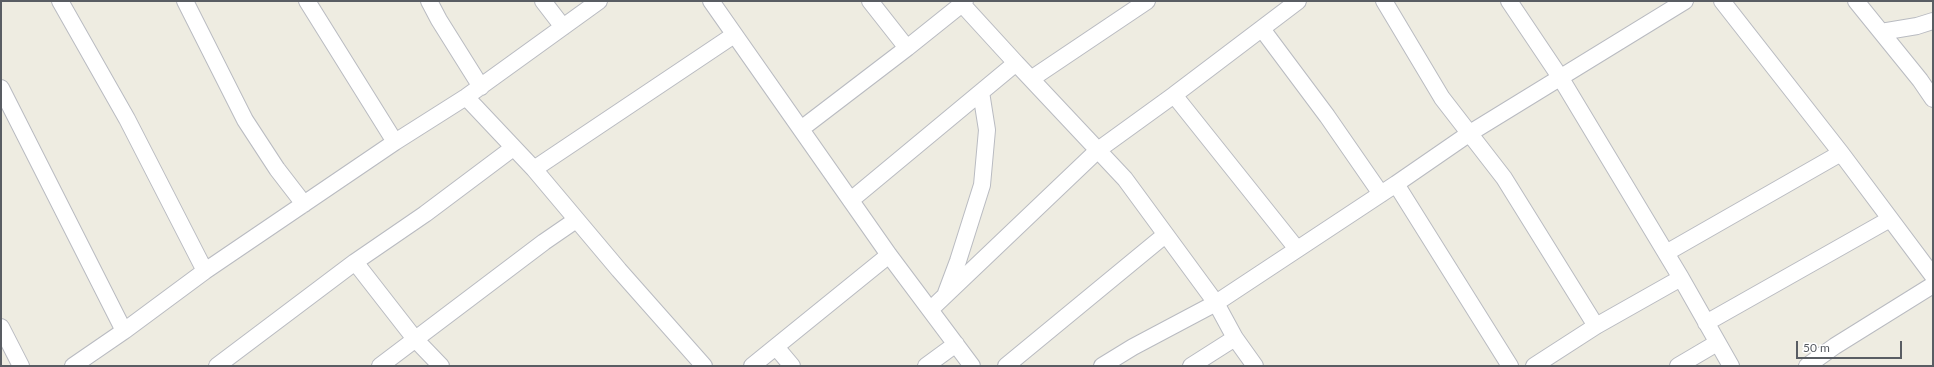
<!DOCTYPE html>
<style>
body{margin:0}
#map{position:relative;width:1934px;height:367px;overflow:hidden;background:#eeece1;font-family:Lato,sans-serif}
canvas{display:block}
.frame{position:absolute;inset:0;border:2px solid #595d63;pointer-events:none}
.scale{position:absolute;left:1796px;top:341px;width:106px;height:18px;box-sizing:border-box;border:2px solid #595d63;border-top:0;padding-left:5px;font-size:12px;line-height:14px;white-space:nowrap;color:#595d63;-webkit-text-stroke:3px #fff;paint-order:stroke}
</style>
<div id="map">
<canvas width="1934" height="367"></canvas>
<div class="frame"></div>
<div class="scale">50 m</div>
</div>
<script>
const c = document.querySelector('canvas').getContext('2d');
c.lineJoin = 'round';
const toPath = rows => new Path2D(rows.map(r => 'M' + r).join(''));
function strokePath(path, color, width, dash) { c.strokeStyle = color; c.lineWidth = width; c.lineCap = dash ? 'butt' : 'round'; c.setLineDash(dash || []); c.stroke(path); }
const minor = toPath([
 [60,1,127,119,205,271],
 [185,1,245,120,277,169,304,204],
 [307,1,395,142],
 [429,1,439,20,481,87],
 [543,1,563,27],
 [711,1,889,255,972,366],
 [870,1,907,48],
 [1384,1,1442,98,1504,178,1596,326],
 [1509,1,1560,77,1681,278,1731,366],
 [1722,1,1841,153,1933,276],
 [1856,1,1920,80,1933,99],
 [1262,29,1327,116,1381,194],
 [1881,32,1917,26,1933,21],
 [1016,63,1125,179,1216,303,1235,338,1255,366],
 [1031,79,1147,1],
 [1,88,124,331],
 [1174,95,1297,249],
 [466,97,534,169,619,270,704,366],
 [801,129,907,48,962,4],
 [534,169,734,35],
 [1396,184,1470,133,1685,1],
 [851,200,1016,63,962,4,965,1],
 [1666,253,1841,153],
 [355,262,415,339,441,366],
 [946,293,958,261,982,185,987,130,981,92],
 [930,310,1098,150,1174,95,1298,1],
 [1706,323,1890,219],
 [1,327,21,366],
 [776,347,792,366],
 [73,366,124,331,205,271,395,142,466,97,599,1],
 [217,366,355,262,425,214,513,148],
 [380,366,544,242,576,220],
 [752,366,889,255],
 [926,366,956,344],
 [1006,366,1165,235],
 [1102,366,1133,347,1216,303,1396,184,1510,366],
 [1191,366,1235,338],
 [1534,366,1596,326,1681,278],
 [1678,366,1717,343],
 [1807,366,1835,346,1933,285]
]);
strokePath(minor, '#b9bbc1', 18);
strokePath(minor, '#fff', 16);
</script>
